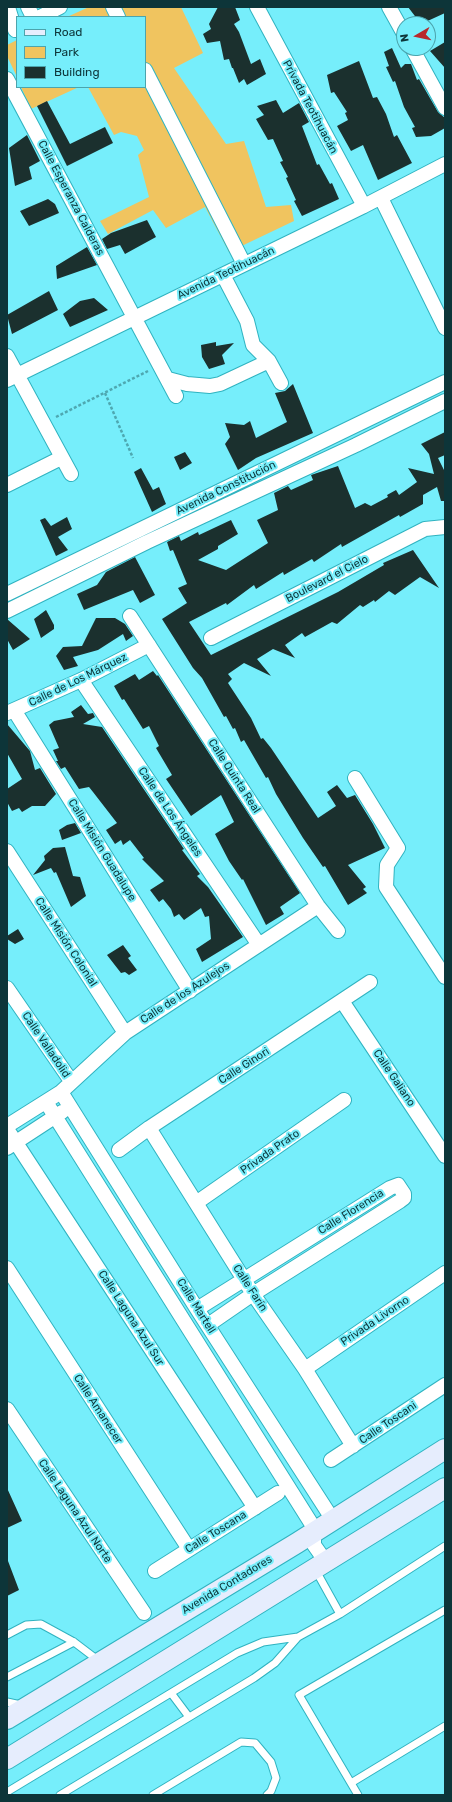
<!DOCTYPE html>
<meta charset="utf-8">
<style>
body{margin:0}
#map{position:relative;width:452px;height:1802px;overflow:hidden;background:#76eefb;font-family:Rubik,sans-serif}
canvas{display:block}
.frame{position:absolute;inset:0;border:8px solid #0d3539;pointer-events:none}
.legend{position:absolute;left:16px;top:16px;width:130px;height:72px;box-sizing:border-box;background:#76eefb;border:1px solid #4ca4ad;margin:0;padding:5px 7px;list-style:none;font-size:12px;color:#0d3539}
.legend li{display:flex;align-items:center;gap:8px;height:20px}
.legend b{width:20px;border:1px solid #4ca4ad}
.north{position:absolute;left:396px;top:16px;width:40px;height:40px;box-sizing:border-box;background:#76eefb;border:1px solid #4ca4ad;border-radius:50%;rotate:261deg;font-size:11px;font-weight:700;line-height:16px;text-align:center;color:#0d3539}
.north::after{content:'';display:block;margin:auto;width:14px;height:18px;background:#b8282c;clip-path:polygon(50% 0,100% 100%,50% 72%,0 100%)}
</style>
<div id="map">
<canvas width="452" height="1802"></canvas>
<div class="frame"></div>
<ul class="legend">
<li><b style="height:5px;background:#e6edfd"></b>Road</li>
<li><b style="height:11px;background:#f0c45f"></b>Park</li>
<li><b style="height:11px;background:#1b302e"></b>Building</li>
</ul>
<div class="north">N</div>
</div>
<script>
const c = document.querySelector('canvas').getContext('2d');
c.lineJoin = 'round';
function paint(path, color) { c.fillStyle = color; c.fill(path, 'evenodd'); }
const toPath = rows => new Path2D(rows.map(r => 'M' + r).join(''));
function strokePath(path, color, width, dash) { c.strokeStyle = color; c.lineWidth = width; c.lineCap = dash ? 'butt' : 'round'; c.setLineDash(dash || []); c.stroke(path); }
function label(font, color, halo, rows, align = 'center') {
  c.font = font + ' Rubik,sans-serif'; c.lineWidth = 4; c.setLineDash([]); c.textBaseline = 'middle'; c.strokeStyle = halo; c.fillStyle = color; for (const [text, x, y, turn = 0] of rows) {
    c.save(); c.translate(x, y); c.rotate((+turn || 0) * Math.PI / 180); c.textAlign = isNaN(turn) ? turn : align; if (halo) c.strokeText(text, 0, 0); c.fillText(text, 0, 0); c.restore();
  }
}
paint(toPath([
 [89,7,181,7,203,53,174,68,226,144,244,141,266,207,291,205,294,221,229,252,205,207,166,228,153,210,108,234,100,221,149,197,138,155,144,150,137,136,121,132,114,135,88,87,145,87,145,17,67,17],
 [17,40,17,77,7,56,7,45],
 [21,87,79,87,31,109]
]), '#f0c45f');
paint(toPath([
 [218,7,235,7,240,20,234,24,239,32,251,64,260,59,266,74,247,85,244,79,239,83,233,68,232,68,229,59,224,60,220,41,207,43,203,34,211,29,209,24],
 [408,7,445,7,445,13,421,24],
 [445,42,445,68,430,51],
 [392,48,401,68,405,64,411,64,417,80,419,79,438,112,445,118,445,128,431,136,416,137,412,128,415,127,404,107,395,81,393,82,386,67,389,66,384,52],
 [359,61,373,98,377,97,386,114,394,137,397,135,412,163,378,180,363,145,351,151,337,126,348,120,345,113,347,112,334,92,331,93,327,75],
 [276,100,283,113,299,103,309,122,302,126,317,165,319,164,330,184,332,183,339,199,302,216,294,201,296,200,286,178,288,177,280,162,283,161,273,139,268,140,256,119,264,115,257,106],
 [47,101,70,144,105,127,113,143,67,166,37,106],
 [27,135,40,161,29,167,32,179,15,186,9,148],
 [48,199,55,204,59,213,29,226,20,211],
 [147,220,156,237,125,254,120,245,107,249,102,239,111,233],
 [87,247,97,265,57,279,56,266],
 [49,291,58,310,12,334,7,315],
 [94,298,108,310,70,327,63,314,80,301],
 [216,342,216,346,234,343,222,355,225,364,209,369,202,357,201,345],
 [293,384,313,433,256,458,238,470,225,444,230,437,225,423,244,425,250,421,256,438,287,422,275,393,285,391],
 [445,432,445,455,438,458,445,472,445,501,441,501,437,487,423,495,423,504,400,517,399,515,342,547,341,544,314,562,312,559,284,575,283,572,256,589,254,585,227,605,226,603,189,622,211,655,338,592,384,565,383,563,413,550,439,588,420,577,395,595,389,591,375,602,374,600,363,607,360,605,337,624,332,622,305,637,302,633,285,645,295,658,273,649,257,659,271,676,244,663,228,674,232,679,228,683,251,718,261,739,263,738,271,748,318,818,336,806,327,792,337,785,347,798,355,795,373,824,385,848,348,865,366,887,363,889,367,893,348,905,325,866,323,867,303,838,276,794,268,777,266,778,244,740,241,742,235,728,233,729,226,716,224,717,202,678,193,668,162,619,187,603,178,588,187,584,173,550,170,551,167,542,179,536,181,541,198,532,199,535,231,520,238,534,218,546,218,549,198,560,226,570,268,543,257,520,278,510,274,493,288,486,291,490,313,480,311,475,338,466,355,508,365,503,371,506,388,497,387,495,396,490,399,495,417,482,408,468,434,474,429,454,421,444],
 [185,452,192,463,180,470,174,457],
 [141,468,153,490,159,487,166,504,152,512,134,472],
 [67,517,72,529,58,537,68,550,56,556,40,520,45,518,51,526],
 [135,557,155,595,140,603,133,590,84,610,77,594,97,585,106,572],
 [46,610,54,625,54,629,41,638,34,619],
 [96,618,115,618,125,624,133,636,126,641,123,634,98,650,73,657,78,666,64,670,56,656,63,647,82,646],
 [7,619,30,639,13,650,7,639],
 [153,671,157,676,158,675,300,893,280,907,284,914,266,925,243,879,242,880,229,861,215,834,234,822,221,795,191,816,166,779,172,775,156,748,159,746,149,726,143,729,124,699,122,700,114,686,135,674,139,680],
 [81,705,88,714,93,713,95,717,83,724,102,727,184,849,182,850,200,874,197,876,208,887,243,937,202,962,196,949,211,939,209,916,205,917,201,908,184,920,179,914,174,917,171,909,163,899,159,902,150,890,164,881,142,859,144,858,130,840,123,845,121,840,115,844,106,830,117,823,93,792,89,787,79,789,65,767,61,769,56,761,58,761,53,750,59,748,49,725,54,721,74,717,71,712],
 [7,724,30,751,35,770,40,768,56,794,45,806,32,806,22,812,19,808,12,811,7,802,7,789,22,779,7,753],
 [75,823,81,833,62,840,59,830,67,825],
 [65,847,73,876,80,877,86,896,71,907,56,872,54,873,51,868,33,875,45,860,44,856,53,848],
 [18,929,24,939,15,944,7,939,7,936],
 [123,945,131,956,128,958,137,970,129,975,125,972,121,973,107,955],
 [7,1488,22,1521,7,1528],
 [7,1561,8,1561,19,1590,7,1596]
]), '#1b302e');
const service = toPath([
 [315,1569,340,1614],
 [7,1635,26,1625,41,1624,74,1642,99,1661],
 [7,1677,74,1642],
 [171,1693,189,1717],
 [7,1702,21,1705],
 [351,1783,445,1726],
 [7,1792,237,1653,263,1642,298,1637],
 [60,1795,254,1678,275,1663,298,1637,340,1614,445,1546],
 [153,1795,241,1742,255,1743,271,1762,276,1778,271,1791,267,1795],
 [358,1795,299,1695,445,1610]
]);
const minor = toPath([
 [8,7,15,30],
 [28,7,33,17],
 [113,7,118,17],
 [257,7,364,206],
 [389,7,404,34],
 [40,17,60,7],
 [412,48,445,108],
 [145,70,244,264],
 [7,79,176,396],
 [381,198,445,328],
 [223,275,247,321,253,345,269,361,281,383],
 [7,356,71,474],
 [168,379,187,384,210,386,220,384,269,361],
 [7,380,364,206,445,164],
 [7,485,61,458],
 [7,594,445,382],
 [7,611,147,542,356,445,445,401],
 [130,616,318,906,338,931],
 [211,638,425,529,445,527],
 [81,680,259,945],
 [14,710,190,991],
 [7,713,81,680,149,645],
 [355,778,398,848,387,865,386,887,445,977],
 [7,851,125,1033],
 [7,988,71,1081],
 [342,1001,445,1156],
 [61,1092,197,1309,333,1520],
 [46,1102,316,1531,314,1538,314,1545,326,1562],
 [7,1126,61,1092,125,1033,318,906],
 [149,1128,253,1294,305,1369,353,1446],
 [7,1129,255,1508],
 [7,1148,62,1112],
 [119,1150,149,1128,370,982],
 [196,1203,344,1100],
 [7,1268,189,1549],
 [197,1309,390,1188,398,1185,404,1194,404,1198,400,1201,253,1294,208,1325],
 [305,1369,445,1273],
 [7,1409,144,1613],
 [331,1460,445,1385],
 [155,1571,278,1493]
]);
const secondary = toPath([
 [7,1719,297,1543,445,1449],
 [7,1759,445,1488]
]);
strokePath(service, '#30b3c0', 9);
strokePath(minor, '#30b3c0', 16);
strokePath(secondary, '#30b3c0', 22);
strokePath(toPath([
 [105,393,133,458],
 [56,417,148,371]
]), '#4ea8b1', 2.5, [3, 2]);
strokePath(service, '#fff', 7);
strokePath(minor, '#fff', 14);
strokePath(secondary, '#e6edfd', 20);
label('11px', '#0d3539', '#76eefb', [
 ["Privada Teotihuacán",310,107,62],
 ["Calle Esperanza Calderas",71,198,62],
 ["Avenida Teotihuacán",226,273,-26],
 ["Avenida Constitución",226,488,-26],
 ["Boulevard el Cielo",327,579,-27],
 ["Calle de Los Márquez",78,680,-26],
 ["Calle Quinta Real",234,776,57],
 ["Calle de Los Ángeles",170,812,56],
 ["Calle Misión Guadalupe",102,850,58],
 ["Calle Misión Colonial",66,942,57],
 ["Calle de los Azulejos",185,993,-33],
 ["Calle Valladolid",46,1045,56],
 ["Calle Ginori",244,1066,-33],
 ["Calle Galiano",394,1078,56],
 ["Privada Prato",270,1152,-35],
 ["Calle Florencia",351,1212,-32],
 ["Calle Farín",250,1288,57],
 ["Calle Martell",196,1306,58],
 ["Calle Laguna Azul Sur",131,1318,57],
 ["Privada Livorno",375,1321,-34],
 ["Calle Amanecer",98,1409,57],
 ["Calle Toscani",388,1423,-34],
 ["Calle Laguna Azul Norte",75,1511,56],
 ["Calle Toscana",216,1532,-32],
 ["Avenida Contadores",227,1585,-31]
]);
</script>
